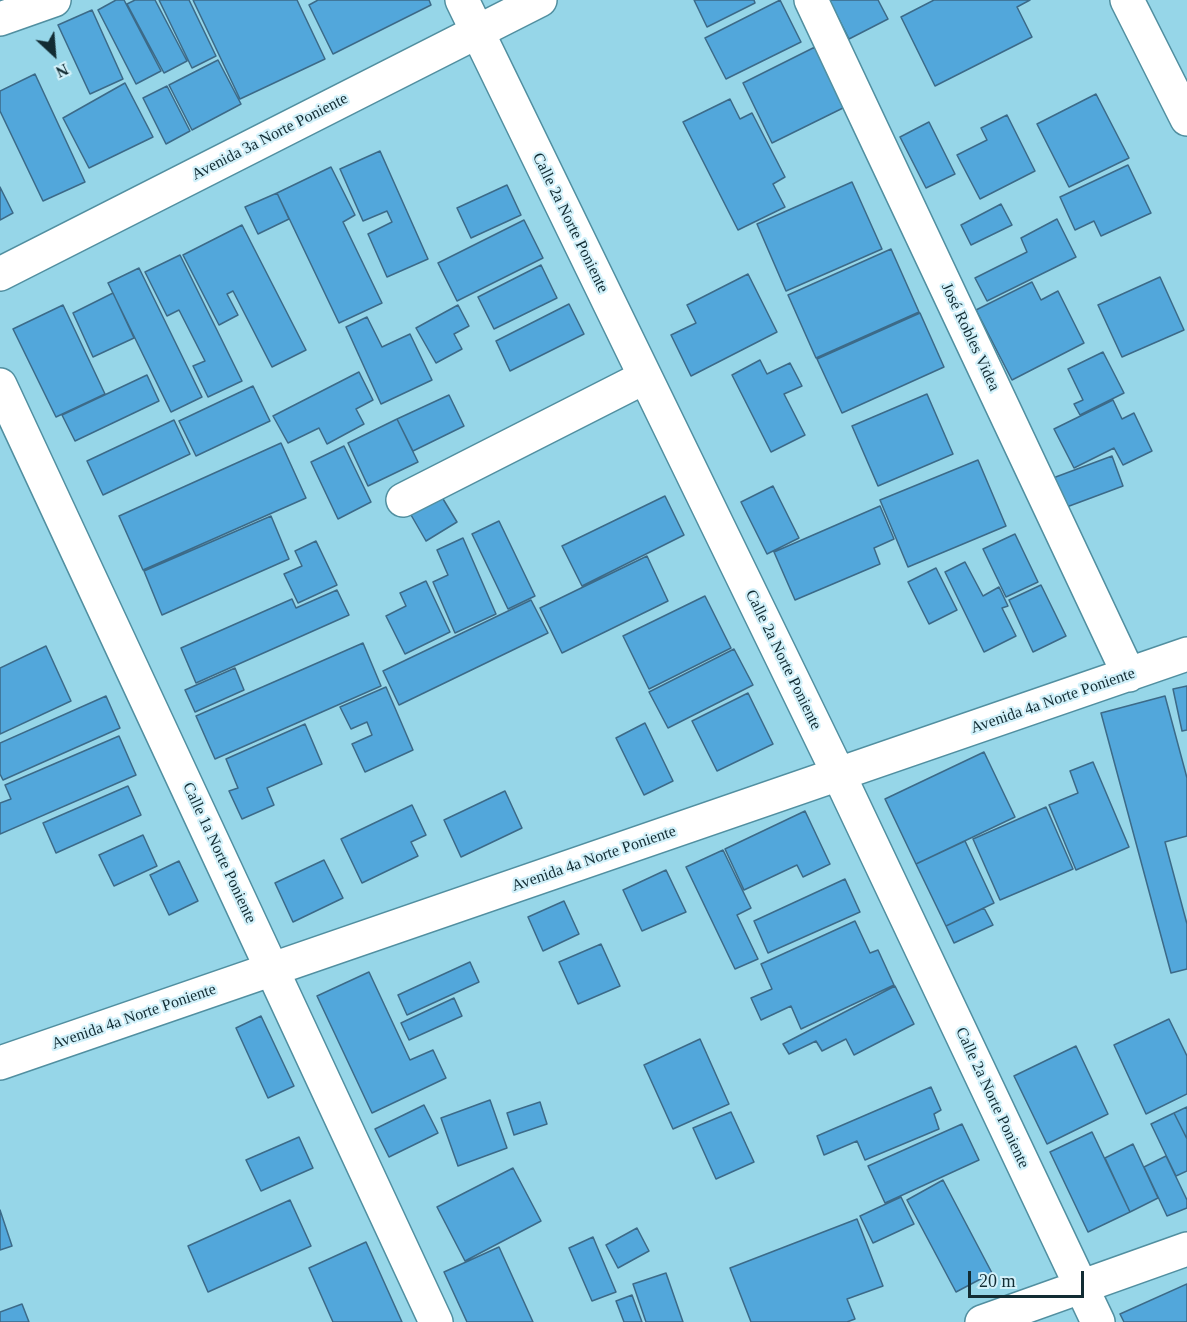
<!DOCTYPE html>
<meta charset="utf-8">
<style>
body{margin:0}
#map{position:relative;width:1187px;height:1322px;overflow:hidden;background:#96d6e8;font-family:"Times New Roman",serif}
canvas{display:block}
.north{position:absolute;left:24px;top:24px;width:60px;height:60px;-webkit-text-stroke:4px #d2f1fa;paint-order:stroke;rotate:154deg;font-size:16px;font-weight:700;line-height:24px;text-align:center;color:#122c33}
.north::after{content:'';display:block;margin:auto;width:21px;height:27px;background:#122c33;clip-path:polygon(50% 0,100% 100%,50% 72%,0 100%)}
.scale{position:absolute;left:968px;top:1271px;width:116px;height:27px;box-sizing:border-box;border:3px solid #122c33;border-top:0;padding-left:8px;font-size:18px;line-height:21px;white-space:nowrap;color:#122c33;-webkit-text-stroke:4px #d2f1fa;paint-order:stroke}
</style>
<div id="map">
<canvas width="1187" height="1322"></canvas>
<div class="north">N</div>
<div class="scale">20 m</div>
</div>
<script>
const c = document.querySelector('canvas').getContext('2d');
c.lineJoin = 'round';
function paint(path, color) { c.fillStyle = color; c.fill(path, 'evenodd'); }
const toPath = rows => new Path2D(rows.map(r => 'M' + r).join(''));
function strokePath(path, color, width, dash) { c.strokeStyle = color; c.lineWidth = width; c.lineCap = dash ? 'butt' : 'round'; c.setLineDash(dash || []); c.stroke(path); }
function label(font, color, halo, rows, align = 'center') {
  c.font = font + ' "Times New Roman",serif'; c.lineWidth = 4.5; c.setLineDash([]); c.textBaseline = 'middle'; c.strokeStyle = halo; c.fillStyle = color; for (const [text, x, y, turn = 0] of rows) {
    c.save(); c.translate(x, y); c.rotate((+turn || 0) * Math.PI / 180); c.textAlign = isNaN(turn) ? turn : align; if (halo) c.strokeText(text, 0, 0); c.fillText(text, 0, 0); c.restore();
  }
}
const building = toPath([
 [116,0,124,0,161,71,136,84,98,10,116,0],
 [135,0,155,0,187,61,164,73,127,4,135,0],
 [159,0,189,0,216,56,192,68,159,0],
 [193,0,297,0,325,59,240,99,193,0],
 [318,0,429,0,431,5,333,54,309,5,318,0],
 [694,0,754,0,755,3,707,27,694,0],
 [780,0,801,42,726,79,705,38,780,0],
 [829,0,878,0,888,19,849,39,829,0],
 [934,0,1030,0,1017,7,1032,37,935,86,901,17,934,0],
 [92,10,123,79,90,94,58,25,92,10],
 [815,47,845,107,772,143,743,83,815,47],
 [218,60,241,104,192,130,169,85,218,60],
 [35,74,85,182,43,201,0,111,0,91,35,74],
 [125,83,153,137,89,168,63,118,125,83],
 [167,86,190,131,166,144,143,98,167,86],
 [1096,94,1129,158,1069,187,1037,124,1096,94],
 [730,99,740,119,752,113,785,177,773,184,785,207,738,230,683,122,730,99],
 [1007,115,1035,171,980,199,957,155,987,140,981,128,1007,115],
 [929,122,955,174,926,188,900,137,929,122],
 [380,151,428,259,387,277,368,234,392,222,387,211,363,221,340,169,380,151],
 [1128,165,1151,213,1101,236,1094,221,1075,230,1060,197,1128,165],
 [331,167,355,215,343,222,382,303,339,323,277,193,331,167],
 [852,182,882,249,786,291,757,224,852,182],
 [507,185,521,215,471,238,457,208,507,185],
 [0,187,13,213,0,220,0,187],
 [277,193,289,219,258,234,245,207,277,193],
 [1001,204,1012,225,971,245,961,225,1001,204],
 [1057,219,1076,257,987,301,975,278,1027,252,1021,238,1057,219],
 [524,220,543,258,457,301,438,263,524,220],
 [242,225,306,350,272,367,233,291,227,294,238,315,219,325,183,255,242,225],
 [891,249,919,312,816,358,788,295,891,249],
 [180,255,242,381,208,397,193,366,205,361,179,310,167,316,145,272,180,255],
 [541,265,557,298,494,329,478,297,541,265],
 [139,268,202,397,171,412,108,283,139,268],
 [748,274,777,332,691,376,671,335,696,323,687,305,748,274],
 [1160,277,1184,330,1122,357,1098,305,1160,277],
 [1032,282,1041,300,1058,291,1084,343,1012,380,976,310,1032,282],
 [113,293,134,338,93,357,73,313,113,293],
 [569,304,584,334,510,371,496,341,569,304],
 [63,305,105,394,56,417,13,329,63,305],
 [458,305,469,326,454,334,462,349,436,363,416,328,458,305],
 [920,313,944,367,842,413,817,359,920,313],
 [367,317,382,347,410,334,432,380,381,404,346,327,367,317],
 [1103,352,1124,393,1080,415,1074,404,1083,400,1068,369,1103,352],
 [760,360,767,374,790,363,802,386,784,394,805,435,771,452,732,375,760,360],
 [359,372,373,400,356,409,364,424,327,444,319,428,288,443,273,416,359,372],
 [147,375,159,401,75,441,62,415,147,375],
 [253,386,270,421,196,456,179,421,253,386],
 [927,394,953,454,878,486,852,426,927,394],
 [449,395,464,426,413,451,397,419,449,395],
 [1113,400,1122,419,1134,413,1152,451,1123,465,1114,448,1074,468,1054,429,1113,400],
 [397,419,418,462,368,486,348,443,397,419],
 [174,420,190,454,103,495,87,461,174,420],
 [281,443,306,498,143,570,119,516,281,443],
 [344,446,371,502,338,519,311,462,344,446],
 [1112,456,1123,486,1064,508,1053,478,1112,456],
 [978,460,1006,526,908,567,880,500,978,460],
 [773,486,799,538,767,554,741,502,773,486],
 [437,489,457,522,426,541,407,508,437,489],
 [665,496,684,535,582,586,562,546,665,496],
 [880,506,894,539,874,548,880,564,795,600,774,552,880,506],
 [271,516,289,559,162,615,144,571,271,516],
 [499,521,535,596,508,609,472,534,499,521],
 [1015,534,1038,582,1006,597,983,549,1015,534],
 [463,538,496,614,455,633,433,582,448,575,437,550,463,538],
 [316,541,337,585,298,603,284,574,302,566,295,551,316,541],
 [647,556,668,601,562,653,540,608,647,556],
 [965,562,983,596,999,587,1008,606,1002,608,1016,636,984,652,945,572,965,562],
 [936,568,957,610,929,624,908,582,936,568],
 [426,581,450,632,405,654,386,616,406,606,400,593,426,581],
 [1041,585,1066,636,1033,652,1009,600,1041,585],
 [337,590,349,615,196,683,181,648,292,599,296,608,337,590],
 [705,596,731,648,649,689,623,636,705,596],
 [531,600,548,633,399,705,383,671,531,600],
 [363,643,381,686,215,759,196,716,363,643],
 [46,646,71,701,0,734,0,668,46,646],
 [734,649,753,685,668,728,649,692,734,649],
 [235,668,244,690,195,712,185,690,235,668],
 [1187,686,1187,730,1182,731,1173,689,1187,686],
 [386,687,413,750,365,772,352,744,372,735,367,722,351,729,340,707,386,687],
 [748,693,773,744,717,771,692,721,748,693],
 [106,696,120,728,3,780,0,774,0,743,106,696],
 [1165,696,1187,778,1187,836,1165,842,1187,924,1187,969,1171,973,1101,713,1165,696],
 [645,723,673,781,644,795,616,738,645,723],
 [305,724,322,764,267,788,274,805,242,819,229,791,238,788,226,759,305,724],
 [119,736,136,775,0,834,0,803,11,799,5,785,119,736],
 [984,752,1015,817,916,864,885,799,984,752],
 [1093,762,1129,847,1076,870,1049,805,1078,793,1070,771,1093,762],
 [128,786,141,815,56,853,43,823,128,786],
 [505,791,522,828,461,857,444,820,505,791],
 [412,805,426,835,411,842,418,856,362,883,341,839,412,805],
 [1046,807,1073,869,1000,900,973,839,1046,807],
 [805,811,830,864,803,877,797,865,744,890,725,849,805,811],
 [143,835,157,866,114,886,99,855,143,835],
 [965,841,994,903,946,926,916,864,965,841],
 [723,850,751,908,737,915,758,959,735,969,686,867,723,850],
 [324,860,343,898,293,922,275,883,324,860],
 [179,861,198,901,169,915,150,875,179,861],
 [666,870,686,912,642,931,623,890,666,870],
 [845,879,860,912,768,953,754,921,845,879],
 [564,901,579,934,543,951,528,917,564,901],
 [984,908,993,925,954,943,946,926,984,908],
 [855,921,870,953,878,950,894,985,801,1029,791,1006,761,1020,751,998,772,989,761,964,855,921],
 [601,944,620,986,578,1004,559,962,601,944],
 [470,962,479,982,407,1015,398,995,470,962],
 [369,972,410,1060,433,1050,446,1078,372,1113,317,996,369,972],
 [895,986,914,1024,854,1055,846,1039,822,1051,816,1041,789,1054,783,1044,895,986],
 [454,998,462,1016,409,1040,401,1023,454,998],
 [261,1016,294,1086,268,1098,236,1028,261,1016],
 [1169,1019,1187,1056,1187,1094,1146,1114,1114,1045,1169,1019],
 [700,1039,729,1104,673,1129,644,1065,700,1039],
 [1076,1046,1108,1114,1047,1144,1014,1076,1076,1046],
 [931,1087,941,1110,934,1114,939,1129,865,1160,857,1141,824,1155,817,1136,931,1087],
 [490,1100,507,1148,458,1166,441,1118,490,1100],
 [540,1102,547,1124,514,1135,507,1113,540,1102],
 [424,1105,438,1133,389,1157,375,1129,424,1105],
 [1187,1107,1187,1139,1174,1113,1187,1107],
 [731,1112,754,1162,716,1179,693,1128,731,1112],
 [1174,1113,1187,1139,1187,1171,1176,1176,1151,1124,1174,1113],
 [962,1124,979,1160,885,1203,868,1166,962,1124],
 [1092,1132,1130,1212,1088,1232,1050,1152,1092,1132],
 [299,1137,313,1168,261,1191,246,1160,299,1137],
 [1133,1144,1158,1198,1130,1212,1105,1158,1133,1144],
 [1166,1156,1187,1200,1187,1208,1167,1216,1144,1167,1166,1156],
 [513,1168,541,1221,465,1261,437,1207,513,1168],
 [943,1180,992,1273,956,1292,907,1200,943,1180],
 [901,1197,914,1224,873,1243,860,1216,901,1197],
 [290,1200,311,1246,208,1292,188,1246,290,1200],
 [0,1210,12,1246,0,1250,0,1210],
 [857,1219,883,1286,847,1299,855,1319,847,1322,751,1322,730,1268,857,1219],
 [637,1228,649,1251,618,1268,606,1245,637,1228],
 [593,1237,616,1292,592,1301,569,1248,593,1237],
 [366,1242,402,1322,333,1322,309,1268,366,1242],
 [499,1247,533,1322,467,1322,444,1272,499,1247],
 [666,1273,683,1322,646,1322,633,1284,666,1273],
 [1187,1284,1187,1322,1124,1322,1120,1314,1187,1284],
 [632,1295,642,1322,624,1322,616,1301,632,1295],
 [22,1304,29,1322,0,1322,0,1312,22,1304]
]);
paint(building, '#52a7db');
strokePath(building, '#3c6a88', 1.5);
const minor = toPath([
 [462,0,839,775,1098,1322],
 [811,0,1129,675],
 [1127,0,1187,119],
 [0,19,54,0],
 [0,385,436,1322],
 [403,500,645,377],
 [0,1063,1187,654],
 [982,1322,1187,1249]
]);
const secondary = toPath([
 [0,274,540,0]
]);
strokePath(minor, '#518fa0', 36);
strokePath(secondary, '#518fa0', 36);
strokePath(minor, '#fff', 33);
strokePath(secondary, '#fff', 33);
label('16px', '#122c33', '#d2f1fa', [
 ["Avenida 3a Norte Poniente",270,137,-27],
 ["Calle 2a Norte Poniente",570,223,64],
 ["José Robles Videa",970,337,65],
 ["Calle 2a Norte Poniente",783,660,64],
 ["Avenida 4a Norte Poniente",1053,701,-19],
 ["Calle 1a Norte Poniente",219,853,65],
 ["Avenida 4a Norte Poniente",594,859,-19],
 ["Avenida 4a Norte Poniente",134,1017,-19],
 ["Calle 2a Norte Poniente",992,1098,65]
]);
</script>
